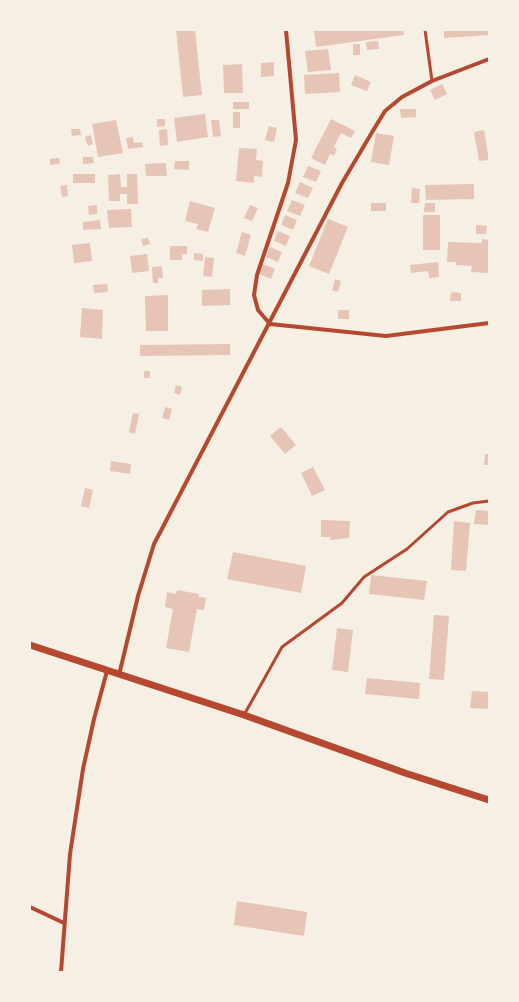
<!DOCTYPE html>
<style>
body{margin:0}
#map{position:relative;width:519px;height:1002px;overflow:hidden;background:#f6efe4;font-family:Poppins,sans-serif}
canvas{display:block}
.frame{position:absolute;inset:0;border:31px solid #f6efe4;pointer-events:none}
</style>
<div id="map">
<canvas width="519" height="1002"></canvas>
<div class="frame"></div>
</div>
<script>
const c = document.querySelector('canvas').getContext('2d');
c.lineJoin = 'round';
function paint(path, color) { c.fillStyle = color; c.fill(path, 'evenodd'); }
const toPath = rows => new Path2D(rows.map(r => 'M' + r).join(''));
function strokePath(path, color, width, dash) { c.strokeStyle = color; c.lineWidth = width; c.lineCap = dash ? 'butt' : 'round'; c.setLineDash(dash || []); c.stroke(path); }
paint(toPath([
 [176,30,195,30,202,95,183,97],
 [314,30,403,30,404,35,316,47],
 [444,30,489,30,489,35,444,38],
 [378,41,379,49,367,50,366,42],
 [353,44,360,44,360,55,353,55],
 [328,49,331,70,308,72,305,51],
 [274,62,274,76,261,77,261,63],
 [242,64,243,93,224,93,223,65],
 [339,73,340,92,305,94,304,75],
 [355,75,371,82,367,91,351,85],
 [442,84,447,94,435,100,430,90],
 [233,102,249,102,249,109,233,109],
 [400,109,416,109,416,117,401,118],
 [233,112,240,112,240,128,233,128],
 [205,114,208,137,177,142,174,118],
 [157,119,165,119,165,126,157,127],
 [331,119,355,131,351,138,341,133,334,147,337,149,334,156,330,154,325,165,311,158],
 [116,120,123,153,98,157,92,124],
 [211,120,219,120,221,136,213,137],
 [269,126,277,128,274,142,265,140],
 [71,129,80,129,81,135,72,136],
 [167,129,168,145,160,146,159,130],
 [484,130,489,160,479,161,474,132],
 [376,133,394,136,389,165,371,162],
 [91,135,93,144,88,146,85,137],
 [133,137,134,143,142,142,143,147,128,149,126,138],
 [239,148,257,149,256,160,263,161,262,177,254,176,254,183,236,181],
 [83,157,93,157,94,163,83,164],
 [59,158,60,164,50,165,50,159],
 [175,161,189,161,189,170,174,169],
 [166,163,167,176,146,176,145,164],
 [308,166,321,171,316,182,303,177],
 [73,174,95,174,95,183,73,183],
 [120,174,121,187,127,187,127,174,137,174,138,204,127,204,127,194,120,194,120,201,109,201,108,175],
 [300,182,313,188,308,198,295,193],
 [474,184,474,199,426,200,425,185],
 [67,185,68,196,62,197,60,186],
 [412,188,420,189,419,203,411,203],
 [292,200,305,205,300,216,287,211],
 [190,201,215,208,208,232,196,229,198,224,185,221],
 [371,203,386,203,386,211,371,211],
 [425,203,435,203,435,212,424,212],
 [97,205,97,214,89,215,88,206],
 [250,205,258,208,252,221,244,218],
 [131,209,132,227,109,228,107,210],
 [285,215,297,220,293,230,281,225],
 [423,215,440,215,440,250,423,250],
 [328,219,348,227,329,274,309,266],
 [100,220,101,229,83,230,83,222],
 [476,225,487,226,486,234,476,234],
 [278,231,290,236,286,246,274,241],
 [242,232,251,235,245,256,236,253],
 [148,238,150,244,143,246,141,239],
 [482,239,489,240,489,273,471,272,472,266,456,265,456,262,447,262,448,242,482,243],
 [90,243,92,261,74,263,72,245],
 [170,246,187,246,187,254,182,254,182,260,170,260],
 [270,247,282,252,278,262,266,257],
 [194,253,203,254,203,261,194,260],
 [147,254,149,271,132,273,130,256],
 [205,257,214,258,212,277,203,276],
 [438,262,439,277,429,278,428,271,411,273,410,265],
 [263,264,275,269,271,279,259,274],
 [162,266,163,278,158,278,158,283,153,283,152,267],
 [335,279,341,281,338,292,332,290],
 [107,284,108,292,94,293,93,285],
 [230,289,230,305,202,306,202,290],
 [451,292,461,293,461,301,450,301],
 [168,295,168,331,146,331,145,296],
 [82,308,103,310,102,339,80,337],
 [338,310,349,310,349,319,338,319],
 [230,344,230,355,140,356,140,345],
 [144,371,150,371,150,378,144,378],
 [176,385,182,387,180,395,174,393],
 [165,407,172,409,169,420,162,418],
 [133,413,139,414,135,434,129,432],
 [281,427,296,445,285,454,270,436],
 [485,454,489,454,489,465,484,465],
 [111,461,131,464,130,474,110,471],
 [313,467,325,490,312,496,301,473],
 [85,488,93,490,89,508,81,506],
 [476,510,489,511,489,525,474,524],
 [321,520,350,521,349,538,330,540,331,537,321,537],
 [454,521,470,523,466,571,451,570],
 [233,552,306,566,301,593,227,579],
 [371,575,427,581,424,600,369,594],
 [177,590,199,594,199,597,206,598,204,610,197,609,189,652,166,648,173,609,165,607,167,592,176,594],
 [434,615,449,616,444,680,429,679],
 [337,628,353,630,348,672,332,670],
 [367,678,420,683,419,699,365,694],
 [472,691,489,692,489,709,470,708],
 [237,901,307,912,304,936,234,925]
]), '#e6c5b7');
strokePath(toPath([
 [425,30,432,81],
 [244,715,282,647,342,603,364,577,407,549,448,512,473,503,489,501]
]), '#b5482f', 3);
strokePath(toPath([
 [286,30,296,140,288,183,257,275,254,295,258,310,270,324,386,336,489,323],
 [119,675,138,596,154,544,342,183,371,134,385,111,402,97,432,81,489,59],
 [30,907,64,923],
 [61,972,70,854,83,769,94,719,107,671]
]), '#b5482f', 4);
strokePath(toPath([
 [30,645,244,715,405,773,489,800]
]), '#b5482f', 7);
</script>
